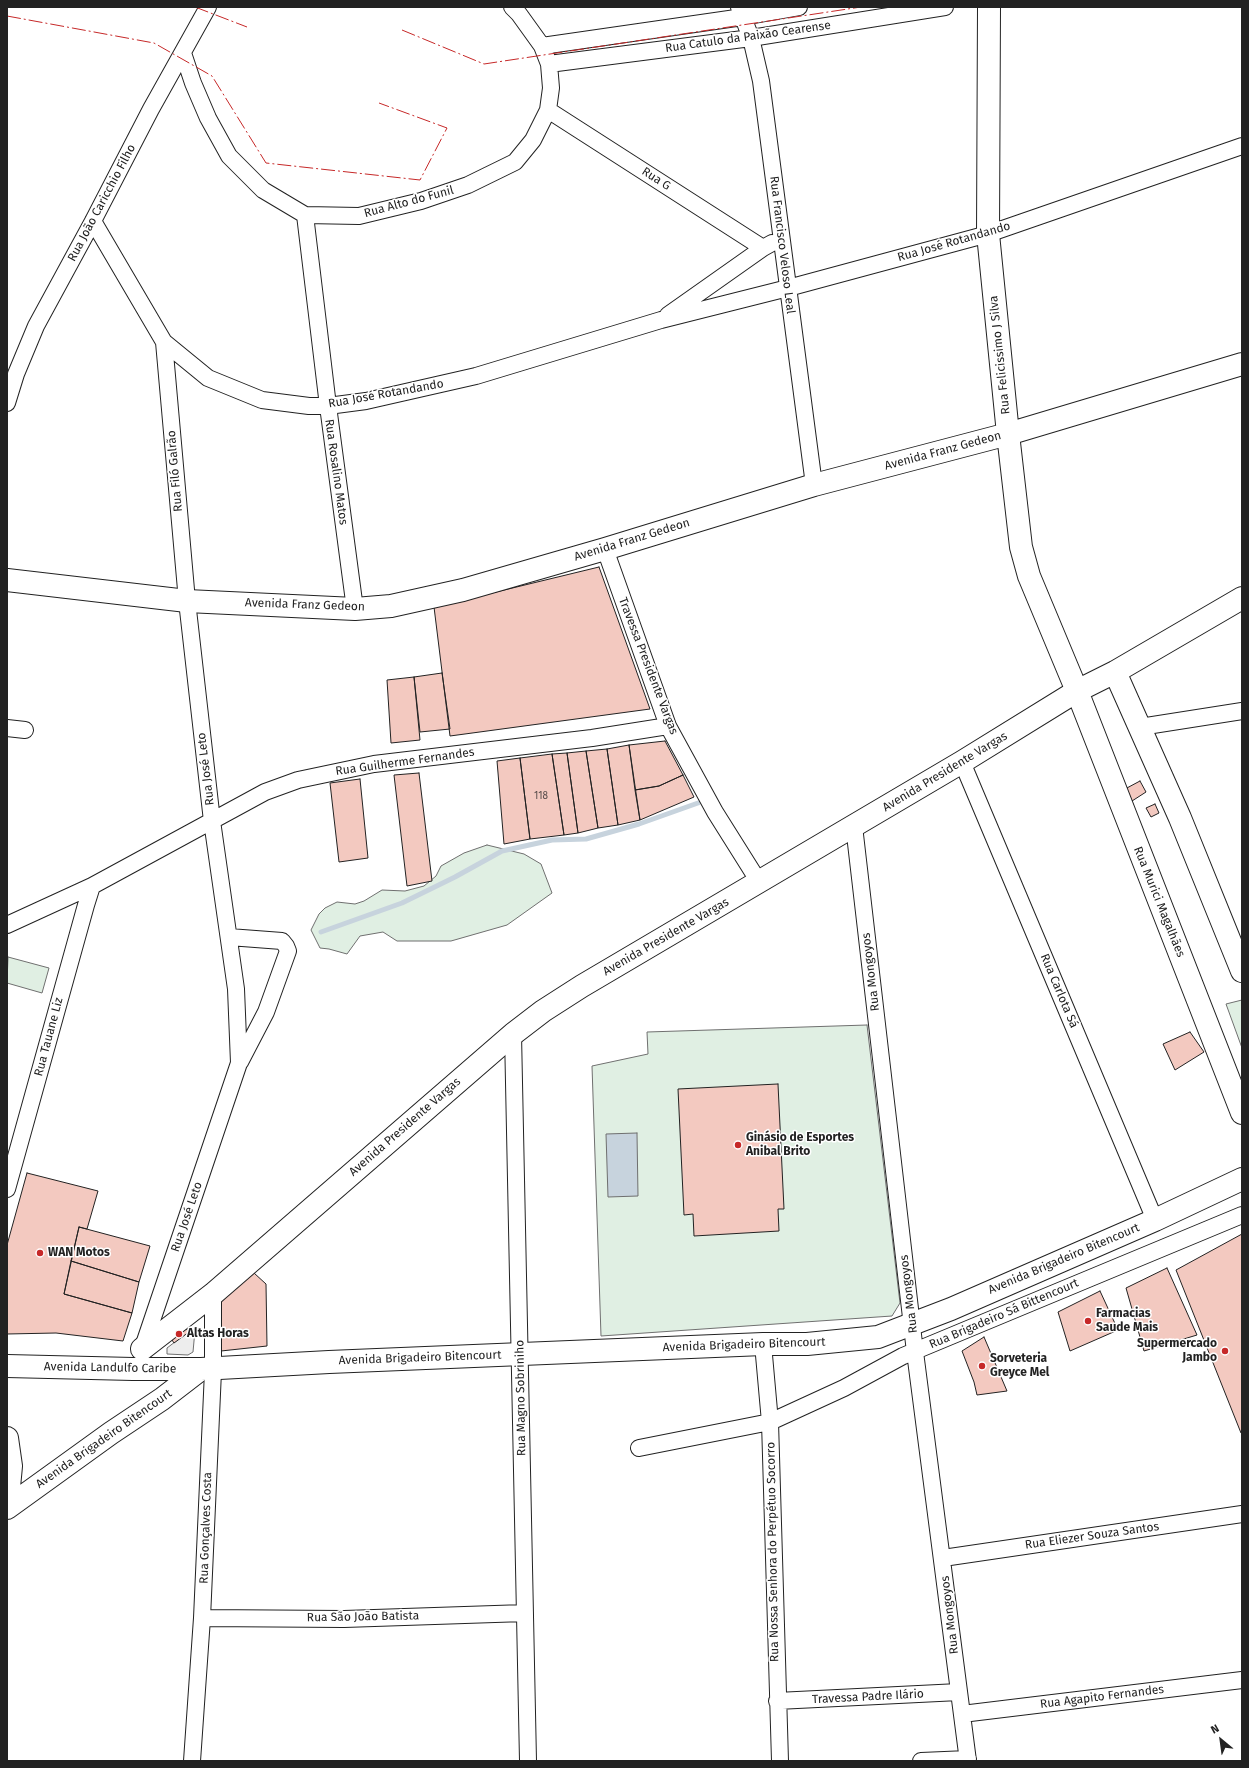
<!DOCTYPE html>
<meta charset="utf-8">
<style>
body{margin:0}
#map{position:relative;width:1249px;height:1768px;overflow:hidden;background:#fff;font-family:"Fira Sans",sans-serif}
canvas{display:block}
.frame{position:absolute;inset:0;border:8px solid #222;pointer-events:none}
.north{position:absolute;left:1201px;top:1720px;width:40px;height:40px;-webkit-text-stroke:3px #fff;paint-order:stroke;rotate:331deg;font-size:11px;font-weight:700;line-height:16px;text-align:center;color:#222}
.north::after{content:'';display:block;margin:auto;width:14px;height:18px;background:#222;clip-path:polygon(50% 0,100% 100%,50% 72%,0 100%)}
</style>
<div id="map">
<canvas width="1249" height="1768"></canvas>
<div class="frame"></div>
<div class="north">N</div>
</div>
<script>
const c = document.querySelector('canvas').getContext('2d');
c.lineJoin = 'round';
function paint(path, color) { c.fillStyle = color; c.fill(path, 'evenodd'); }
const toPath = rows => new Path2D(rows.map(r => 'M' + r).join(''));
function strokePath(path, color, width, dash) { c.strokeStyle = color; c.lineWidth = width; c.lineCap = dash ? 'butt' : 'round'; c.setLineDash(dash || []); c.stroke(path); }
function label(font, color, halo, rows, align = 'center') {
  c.font = font + ' "Fira Sans",sans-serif'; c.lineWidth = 3; c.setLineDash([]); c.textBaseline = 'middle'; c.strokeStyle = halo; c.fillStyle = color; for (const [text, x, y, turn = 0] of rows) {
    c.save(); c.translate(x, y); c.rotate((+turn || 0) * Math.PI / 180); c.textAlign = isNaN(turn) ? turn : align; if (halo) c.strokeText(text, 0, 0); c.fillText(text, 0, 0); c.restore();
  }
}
const green = toPath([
 [487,845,524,854,541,864,552,893,507,925,451,941,397,941,383,932,360,936,347,954,329,949,320,948,311,930,319,914,325,908,337,902,355,904,364,901,382,890,405,891,424,886,436,876,441,866,464,853,487,845],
 [8,957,49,968,42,993,7,983,8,957],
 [1242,1000,1242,1048,1226,1004,1242,1000],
 [867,1025,900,1303,892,1316,601,1336,592,1066,648,1054,647,1032,867,1025]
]);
paint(green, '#e0efe3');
strokePath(green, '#6f6f6f', 1);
const parking = toPath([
 [192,1329,195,1330,193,1352,188,1355,167,1354,167,1348,192,1329]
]);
paint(parking, '#ededed');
strokePath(parking, '#6f6f6f', 1);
const water = toPath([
 [637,1133,638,1196,608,1197,606,1134,637,1133]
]);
paint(water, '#c7d3dd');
strokePath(water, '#6f6f6f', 1);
strokePath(toPath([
 [321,932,402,903,455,877,502,851,552,840,586,839,639,824,698,803]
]), '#c7d3dd', 5);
const building = toPath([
 [599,567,650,709,450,736,434,607,599,567],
 [442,673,450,729,420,732,414,677,442,673],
 [414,677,420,740,391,743,387,680,414,677],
 [665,741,683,775,659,786,635,790,629,745,665,741],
 [629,745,640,820,618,825,607,749,629,745],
 [607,749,618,825,598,828,586,751,607,749],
 [586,751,598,828,578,833,567,753,586,751],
 [567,753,578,833,564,835,552,754,567,753],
 [552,754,564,835,530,839,520,758,552,754],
 [520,758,530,839,504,844,497,761,520,758],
 [419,773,432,881,407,886,394,775,419,773],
 [683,775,694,797,640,820,635,790,659,786,683,775],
 [360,779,368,858,339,862,330,783,360,779],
 [1140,781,1146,792,1132,801,1125,789,1140,781],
 [1155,804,1159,813,1151,817,1146,808,1155,804],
 [1190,1032,1204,1052,1175,1070,1163,1044,1190,1032],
 [778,1084,784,1209,778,1209,779,1231,694,1236,693,1214,684,1215,678,1089,778,1084],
 [27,1173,98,1191,87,1229,79,1227,64,1294,132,1313,123,1341,56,1333,7,1334,7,1245,27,1173],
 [79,1227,150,1246,139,1282,71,1261,79,1227],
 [1242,1234,1242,1432,1241,1433,1176,1270,1242,1234],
 [71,1261,139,1282,132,1313,64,1294,71,1261],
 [1167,1268,1197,1335,1144,1351,1126,1288,1167,1268],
 [254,1273,266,1284,267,1346,221,1351,221,1300,254,1273],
 [1100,1291,1118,1330,1070,1351,1058,1312,1100,1291],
 [184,1326,189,1332,174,1343,170,1337,184,1326],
 [984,1337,1007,1391,977,1395,974,1382,962,1351,984,1337]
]);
paint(building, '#f3c9c0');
strokePath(building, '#222', 1);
const street = toPath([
 [739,7,751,38,761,81,814,485],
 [542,46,743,17,799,7],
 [183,53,193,83,208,118,229,156,263,190,305,215,359,216,421,201,468,185,515,162,533,140,548,110,551,88,549,64,542,46,519,14,512,7],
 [549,64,751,38,945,7],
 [548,110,763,248],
 [305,215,328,406,355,609],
 [93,221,164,342,208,378,262,400,309,406,328,406,366,401,476,376,661,320,788,288,988,234,1242,146],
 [668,315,763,248,772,243],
 [7,403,16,374,36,326,93,221,151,109,208,7],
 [605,549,668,726,715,812,759,882],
 [1140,727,1242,711],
 [7,728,25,730],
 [962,762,1155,1220],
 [854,826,915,1352,968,1761],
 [7,925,92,886,265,792,298,780,374,764,592,738,668,726],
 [229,937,282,941,286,946,288,951,266,1012,240,1062],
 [513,1034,528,1761],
 [7,1189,86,905,92,886],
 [763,1344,770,1422,780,1761],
 [142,1350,239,1063,236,989,212,821,187,601,164,342],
 [639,1448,770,1422,844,1388,903,1356,1242,1215],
 [943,1558,1242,1514],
 [202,1618,344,1619,525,1613],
 [777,1701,959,1692],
 [962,1714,1242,1680],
 [192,1761,202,1618,213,1371,213,1294],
 [921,1761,968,1759]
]);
const secondary = toPath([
 [989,7,988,234,1008,434,1021,547,1029,576,1077,691,1242,1113],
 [7,580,187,601,355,609,391,606,463,590,605,549,814,485,1008,434,1242,364],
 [1115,672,1180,818,1242,971],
 [142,1349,213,1294,513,1034,543,1011,582,986,962,762,1077,691,1115,672,1242,598]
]);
const primary = toPath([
 [7,1366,133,1369,201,1369,329,1362,763,1344,807,1344,878,1337,951,1309,1155,1220,1242,1179],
 [7,1438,11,1466,7,1508],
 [7,1508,111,1433,162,1399,201,1369]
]);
strokePath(street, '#222', 18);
strokePath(secondary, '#222', 24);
strokePath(primary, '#222', 24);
strokePath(street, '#fff', 16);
strokePath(secondary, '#fff', 22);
strokePath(primary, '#fff', 22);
strokePath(toPath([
 [195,7,247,27],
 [7,16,154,43,212,76,266,163,420,180,447,128,379,103],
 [402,30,484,64,861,7]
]), '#c62828', 1, [14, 3, 2, 3]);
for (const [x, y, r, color] of [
 [738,1145,4,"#c62828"],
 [40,1253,4,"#c62828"],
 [1088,1321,4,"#c62828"],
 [179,1334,4,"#c62828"],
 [1225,1351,4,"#c62828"],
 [982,1366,4,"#c62828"]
]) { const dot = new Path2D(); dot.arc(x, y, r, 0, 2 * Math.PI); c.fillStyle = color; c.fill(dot); strokePath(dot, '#fff', 1.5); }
label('10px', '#564c4a', null, [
 ["118",541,796]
]);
label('12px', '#222', '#fff', [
 ["Rua Catulo da Paixão Cearense",748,37,-8],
 ["Rua G",656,179,33],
 ["Rua Alto do Funil",409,202,-15],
 ["Rua João Caricchio Filho",102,203,-62],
 ["Rua José Rotandando",954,242,-16],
 ["Rua Francisco Veloso Leal",782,245,83],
 ["Rua Felicissimo J Silva",1000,355,-96],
 ["Rua José Rotandando",386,394,-10],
 ["Avenida Franz Gedeon",943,451,-15],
 ["Rua Filó Galrão",175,471,-95],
 ["Rua Rosalino Matos",336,472,82],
 ["Avenida Franz Gedeon",632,540,-17],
 ["Avenida Franz Gedeon",305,605,2],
 ["Travessa Presidente Vargas",648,666,69],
 ["Rua Guilherme Fernandes",405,762,-8],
 ["Rua José Leto",206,769,-97],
 ["Avenida Presidente Vargas",945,772,-31],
 ["Rua Murici Magalhães",1159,902,68],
 ["Avenida Presidente Vargas",666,937,-30],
 ["Rua Mongoyos",871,972,-97],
 ["Rua Carlota Sá",1059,991,67],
 ["Rua Tauane Liz",49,1037,-75],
 ["Avenida Presidente Vargas",405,1127,-41],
 ["Rua José Leto",187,1217,-71],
 ["Avenida Brigadeiro Bitencourt",1064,1259,-23],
 ["Rua Mongoyos",909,1294,-97],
 ["Rua Brigadeiro Sá Bittencourt",1004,1314,-23],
 ["Avenida Brigadeiro Bitencourt",744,1345,-2],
 ["Avenida Brigadeiro Bitencourt",420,1358,-2],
 ["Avenida Landulfo Caribe",110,1368,1],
 ["Rua Magno Sobriniho",521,1398,-91],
 ["Avenida Brigadeiro Bitencourt",104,1439,-35],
 ["Rua Gonçalves Costa",206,1528,-88],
 ["Rua Eliezer Souza Santos",1092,1536,-8],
 ["Rua Nossa Senhora do Perpétuo Socorro",773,1552,-91],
 ["Rua Mongoyos",950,1615,-97],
 ["Rua São João Batista",363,1617,-1],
 ["Travessa Padre Ilário",868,1697,-3],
 ["Rua Agapito Fernandes",1102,1697,-7]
]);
label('bold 12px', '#222', '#fff', [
 ["Ginásio de Esportes",746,1138],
 ["Anibal Brito",746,1152],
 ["WAN Motos",48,1253],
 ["Farmacias",1096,1314],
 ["Saude Mais",1096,1328],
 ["Altas Horas",187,1334],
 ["Supermercado",1217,1344,"right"],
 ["Jambo",1217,1358,"right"],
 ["Sorveteria",990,1359],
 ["Greyce Mel",990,1373]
], 'left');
</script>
